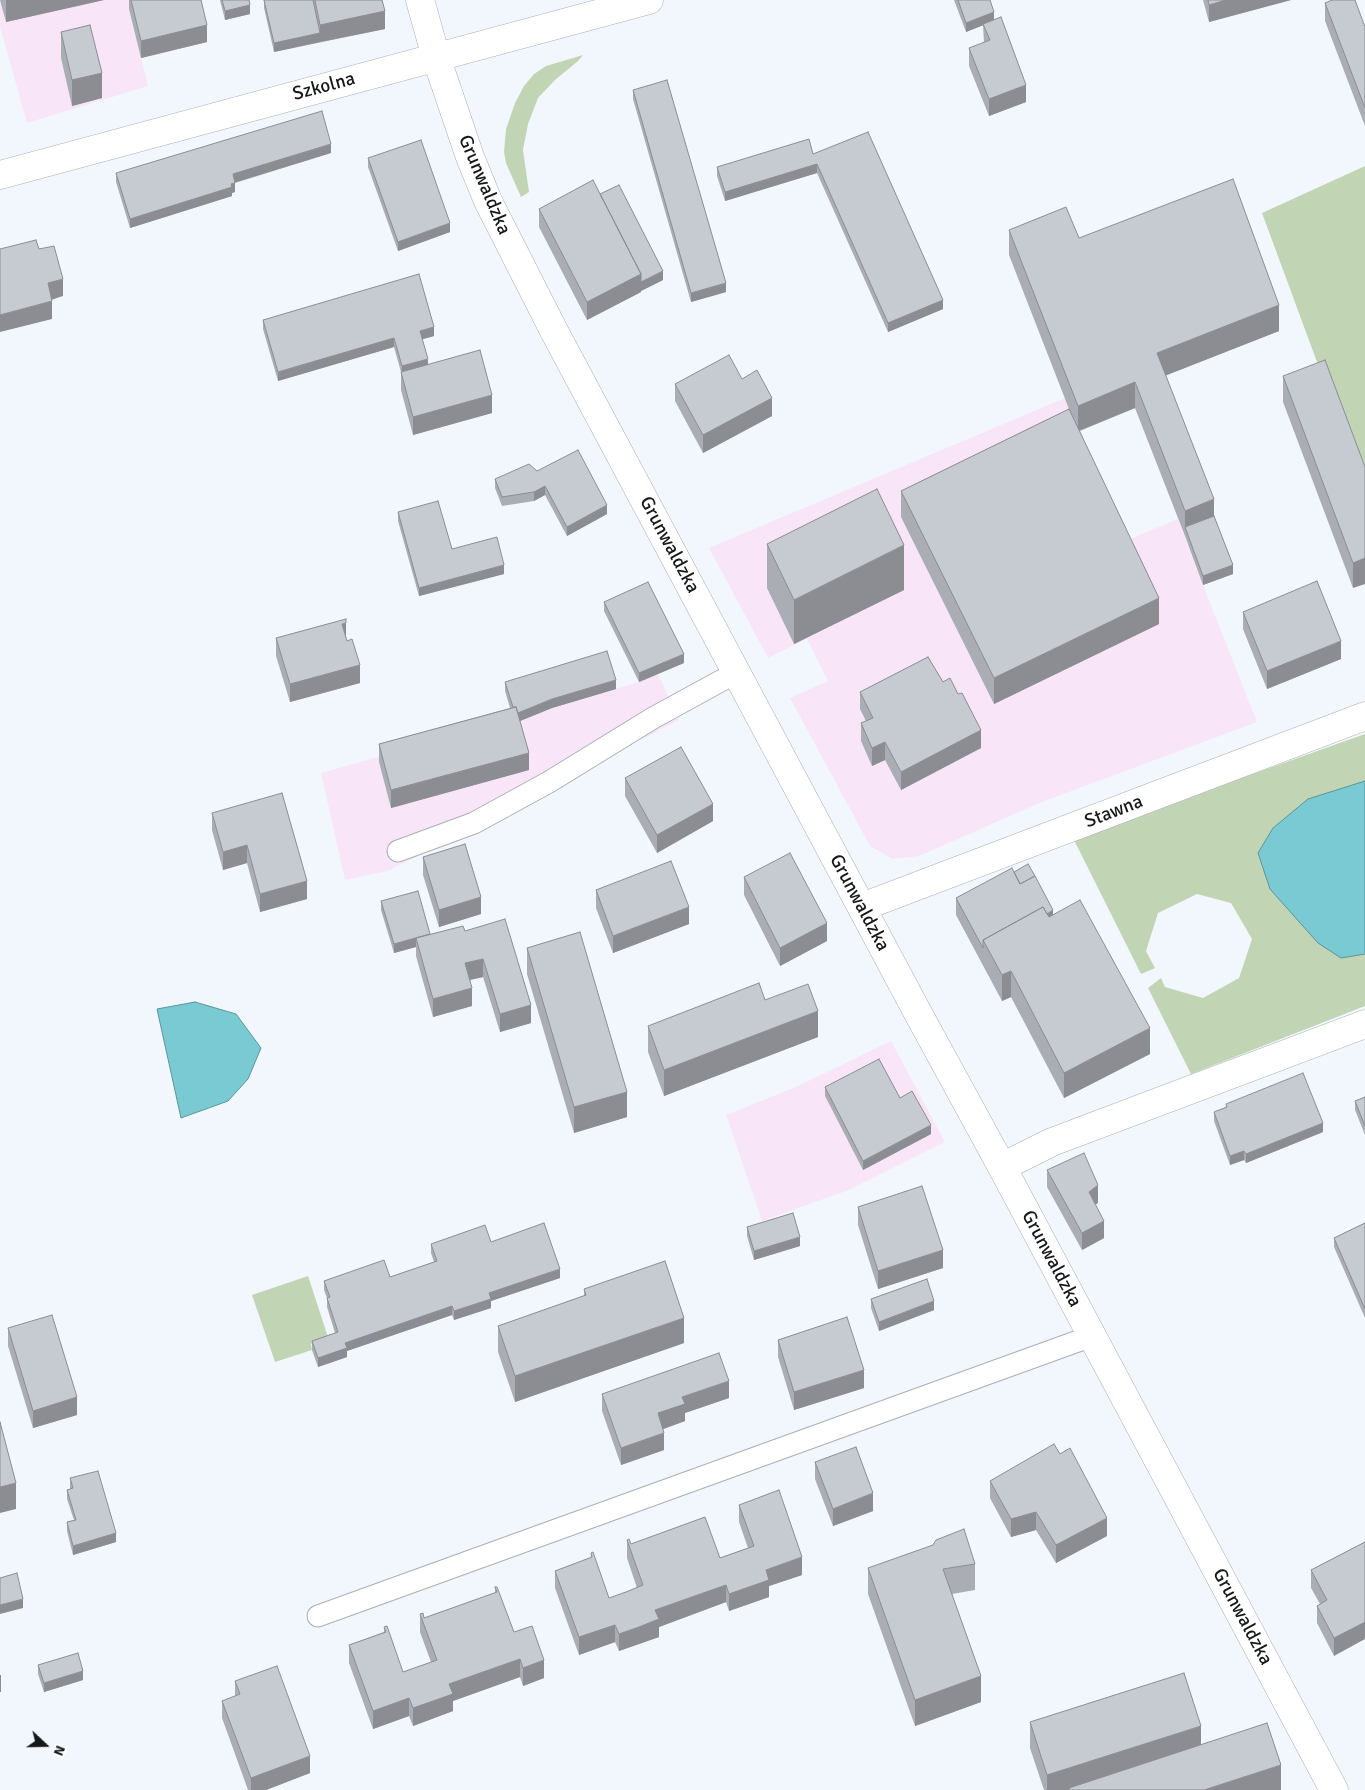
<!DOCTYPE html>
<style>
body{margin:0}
#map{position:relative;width:1365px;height:1790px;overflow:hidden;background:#f2f7fe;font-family:Signika,sans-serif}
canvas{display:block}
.north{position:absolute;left:20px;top:1720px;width:50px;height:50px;-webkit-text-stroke:4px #fff;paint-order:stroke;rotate:111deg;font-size:14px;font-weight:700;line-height:20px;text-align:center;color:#151719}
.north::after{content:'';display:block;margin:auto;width:18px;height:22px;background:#151719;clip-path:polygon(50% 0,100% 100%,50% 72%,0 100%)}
</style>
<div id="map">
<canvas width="1365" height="1790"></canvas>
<div class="north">N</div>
</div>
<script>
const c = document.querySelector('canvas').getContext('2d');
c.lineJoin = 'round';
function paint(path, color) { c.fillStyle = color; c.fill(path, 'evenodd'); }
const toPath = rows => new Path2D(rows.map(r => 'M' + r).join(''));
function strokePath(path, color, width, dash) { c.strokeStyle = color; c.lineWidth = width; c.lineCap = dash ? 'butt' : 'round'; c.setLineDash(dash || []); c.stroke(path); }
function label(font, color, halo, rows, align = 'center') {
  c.font = font + ' Signika,sans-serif'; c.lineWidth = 4; c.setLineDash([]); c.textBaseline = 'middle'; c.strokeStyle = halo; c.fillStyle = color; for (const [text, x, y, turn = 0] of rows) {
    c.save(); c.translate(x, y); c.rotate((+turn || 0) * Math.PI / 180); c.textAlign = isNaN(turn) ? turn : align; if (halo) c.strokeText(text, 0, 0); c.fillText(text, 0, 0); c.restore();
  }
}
paint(toPath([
 [0,0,149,0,129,9,148,86,27,123,0,27],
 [1065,398,1120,543,1178,519,1203,585,1257,722,1042,802,919,856,893,859,870,846,790,698,828,681,807,639,768,658,709,548],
 [658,674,679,720,388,871,345,880,321,773,537,712,635,683],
 [891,1041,945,1142,849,1190,762,1221,726,1115,798,1086]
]), '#f8e6f8');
paint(toPath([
 [583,55,578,61,555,80,538,98,528,124,523,150,529,192,521,197,506,163,504,152,506,129,515,103,524,86,534,74,546,66],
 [1365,166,1365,492,1262,213],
 [1365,734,1365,1006,1191,1074,1148,988,1161,978,1165,987,1203,998,1239,978,1252,939,1231,903,1197,894,1158,913,1146,951,1155,968,1141,974,1073,838],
 [308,1276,328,1337,311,1344,312,1350,275,1362,252,1295]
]), '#c1d5b4');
const water = toPath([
 [1365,781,1365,954,1341,958,1318,943,1270,889,1258,853,1273,828,1308,799,1365,781],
 [195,1002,236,1014,261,1048,248,1079,228,1101,181,1118,157,1009,195,1002]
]);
paint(water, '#79cad3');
strokePath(water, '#5b949b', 1);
const lane = toPath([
 [398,851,474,823,549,782,653,718,737,672],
 [318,1616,1092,1336]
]);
const street = toPath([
 [420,0,436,57],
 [862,907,1365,716],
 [1002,1167,1052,1142,1365,1024]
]);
const secondary = toPath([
 [436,57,470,157,488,201,553,329,919,1015,1002,1167,1334,1790],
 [0,175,649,0]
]);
strokePath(lane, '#aaafb5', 23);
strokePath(street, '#aaafb5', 29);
strokePath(secondary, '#aaafb5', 29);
strokePath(lane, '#fff', 21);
strokePath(street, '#fff', 28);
strokePath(secondary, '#fff', 28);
paint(toPath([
 [0,0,104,0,6,22],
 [129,0,201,0,207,42,141,58,129,9],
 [220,0,250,0,249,1,250,14,225,20],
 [264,0,382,0,385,29,274,52,264,8],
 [954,0,990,0,994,20,1026,102,989,116,969,66,969,48,984,43,983,25,966,32],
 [1203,0,1291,0,1209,22],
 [1325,3,1365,27,1365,126,1325,21],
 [61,32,102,98,72,106,61,58],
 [633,90,726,292,691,302,633,99],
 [331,153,235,183,235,192,232,193,232,196,229,197,130,228,116,182,116,173],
 [813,154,943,309,888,332,817,173,725,201,717,176,717,167],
 [368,158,450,232,398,251,368,167],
 [600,194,663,280,641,291,641,292,587,320,539,227,539,209],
 [1009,230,1079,238,1279,331,1166,375,1233,574,1203,585,1185,536,1135,408,1080,431,1159,624,994,704,901,517,901,491,1069,409,1009,255],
 [263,320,434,336,422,339,428,365,492,413,413,435,401,390,401,372,394,347,278,381,263,329],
 [1283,376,1365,467,1353,588,1283,402],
 [742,379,772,416,703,453,675,401,675,384],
 [537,471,607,514,567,536,545,495,534,501,502,506,495,488,495,479],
 [398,512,452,549,504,574,419,596,398,521],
 [767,544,904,590,794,644,767,588],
 [604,602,684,663,639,682,604,611],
 [1243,612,1341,659,1267,689,1243,629],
 [276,638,346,638,360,683,290,702,276,656],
 [505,682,616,689,552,708,520,721,529,770,391,808,379,762,379,744,510,708,505,691],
 [943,682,958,694,981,748,901,790,885,760,872,766,861,741,861,723,866,721,860,709,860,692],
 [625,778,713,821,657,853,625,796],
 [212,813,307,899,260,912,247,863,223,870,212,830],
 [423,857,481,914,439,927,423,875],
 [1014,872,1053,915,1150,1054,1064,1098,1011,997,1002,1001,956,915,956,898],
 [744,877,827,941,780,966,744,895],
 [596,890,689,924,613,953,596,908],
 [381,901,430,934,465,931,531,1023,500,1032,483,977,470,980,472,1006,433,1017,416,956,416,947,394,953,381,910],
 [527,948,627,1117,574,1133,527,974],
 [765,1000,818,1037,664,1096,648,1052,648,1026],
 [825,1087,900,1098,931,1134,863,1170,825,1096],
 [1365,1097,1365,1135,1355,1110,1355,1101],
 [1226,1104,1323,1132,1246,1163,1244,1160,1230,1165,1214,1121,1214,1112,1226,1107],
 [1047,1170,1098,1203,1095,1205,1104,1238,1082,1250,1047,1187],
 [858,1207,943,1268,878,1289,858,1225],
 [1365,1223,1365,1318,1334,1247,1334,1238],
 [747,1227,800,1246,754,1260,747,1236],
 [491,1242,560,1278,491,1301,491,1308,454,1320,452,1315,347,1351,347,1357,318,1367,312,1350,312,1341,335,1333,327,1307,327,1298,324,1290,324,1281,390,1277,434,1262,431,1253,431,1244],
 [584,1289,684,1343,515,1402,498,1352,498,1326,584,1296],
 [871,1299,934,1310,879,1331,871,1308],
 [8,1328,77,1415,33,1428,8,1346],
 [778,1340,864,1388,794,1410,778,1357],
 [602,1394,729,1398,685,1413,685,1421,663,1429,664,1450,621,1465,602,1411],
 [815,1462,873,1511,833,1526,815,1479],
 [70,1478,116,1542,73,1555,67,1531,67,1522,74,1520,67,1499,67,1490,70,1489],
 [990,1481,1107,1536,1056,1563,1036,1530,1011,1537,990,1498],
 [739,1505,802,1575,769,1586,769,1597,729,1611,726,1602,659,1627,659,1637,619,1651,615,1642,579,1655,555,1588,555,1571,591,1558,591,1553,609,1598,637,1588,627,1558,627,1540,631,1544,720,1558,748,1548,739,1522],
 [1365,1542,1334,1656,1317,1623,1317,1606,1320,1604,1311,1588,1311,1570],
 [975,1564,975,1590,952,1594,981,1702,915,1726,868,1594,868,1568],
 [495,1587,514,1632,544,1678,523,1686,520,1677,453,1701,453,1711,413,1726,409,1716,373,1729,349,1663,349,1645,384,1632,384,1627,403,1672,431,1662,420,1632,420,1614,424,1618,495,1593],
 [38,1665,83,1680,44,1692,38,1674],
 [235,1681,310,1773,266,1790,248,1790,222,1718,222,1701,235,1696],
 [1030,1722,1201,1744,1281,1790,1044,1790,1030,1748]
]), '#aaaeb4');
paint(toPath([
 [6,0,104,0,6,22],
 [1226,0,1291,0,1209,22,1209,5],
 [250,5,250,14,225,20,225,11],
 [385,11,385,29,320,42,320,25],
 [994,12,994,21,966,32,966,23],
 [207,25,207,42,141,58,141,41],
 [320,33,320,42,274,52,274,43],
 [102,73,102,98,72,106,72,80],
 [1026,85,1026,102,989,116,989,99],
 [331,144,331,153,233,183,233,174],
 [817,164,817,173,725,201,725,192],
 [235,183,235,192,232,193,232,196,130,228,130,219],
 [450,223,450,232,398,251,398,242],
 [663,271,663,280,641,291,641,292,587,320,587,302,641,274],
 [63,279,63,296,48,301,48,283],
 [726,283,726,292,691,302,691,293],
 [943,300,943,309,888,332,888,323],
 [52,301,52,319,0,332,0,315],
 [1279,305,1279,331,1157,379,1157,353],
 [434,327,434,336,420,340,420,331],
 [394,338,394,347,278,381,278,372],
 [428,359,428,368,402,375,402,366],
 [1135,382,1135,408,1078,431,1078,406],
 [492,395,492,413,413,435,413,417],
 [772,398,772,416,703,453,703,435],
 [545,486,545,495,534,501,534,492],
 [1214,499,1214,525,1185,527,1185,536,1185,511],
 [607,505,607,514,567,536,567,527],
 [904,545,904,590,794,644,794,600],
 [1365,558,1365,584,1353,588,1353,563],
 [504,565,504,574,419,596,419,588],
 [1233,565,1233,574,1203,585,1203,576],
 [1159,598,1159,624,994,704,994,678],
 [346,623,346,640,342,624],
 [1341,641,1341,659,1267,689,1267,671],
 [684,654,684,663,639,682,639,673],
 [360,665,360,683,290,702,290,684],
 [616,680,616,689,552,708,515,723,515,714,552,699],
 [981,730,981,748,901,790,901,772],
 [885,742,885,760,872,766,872,748],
 [529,753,529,770,391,808,391,790],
 [713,804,713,821,657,853,657,835],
 [247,845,247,863,223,870,223,852],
 [307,881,307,899,260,912,260,894],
 [481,897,481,914,439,927,439,910],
 [689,907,689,924,613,953,613,936],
 [1053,910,1053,928,986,946],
 [827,923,827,941,780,966,780,948],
 [430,934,416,938,416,947,394,953,394,944],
 [483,959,483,977,465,981,465,963],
 [1011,971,1011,997,1002,1001,1002,975],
 [472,988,472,1006,433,1017,433,999],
 [531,1005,531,1023,500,1032,500,1014],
 [818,1011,818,1037,664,1096,664,1070],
 [1150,1028,1150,1054,1064,1098,1064,1073],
 [627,1092,627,1117,574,1133,574,1107],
 [1323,1123,1323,1132,1246,1163,1246,1154],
 [931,1125,931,1134,863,1170,863,1161],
 [1244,1151,1244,1160,1230,1165,1230,1156],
 [1098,1185,1098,1203,1089,1209,1089,1192],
 [1104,1221,1104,1238,1082,1250,1082,1233],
 [800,1237,800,1246,754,1260,754,1251],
 [943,1250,943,1268,878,1289,878,1271],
 [560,1269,560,1278,491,1301,491,1308,454,1320,454,1311,489,1293],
 [934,1301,934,1310,879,1331,879,1322],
 [452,1306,452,1315,347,1351,347,1357,318,1367,318,1358,345,1343],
 [684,1318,684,1343,515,1402,515,1376],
 [864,1370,864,1388,794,1410,794,1392],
 [729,1381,729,1398,685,1413,685,1421,658,1431,658,1413,682,1397],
 [77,1397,77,1415,33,1428,33,1411],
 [664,1433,664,1450,621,1465,621,1448],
 [16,1483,16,1509,0,1513,0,1487],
 [873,1493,873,1511,833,1526,833,1509],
 [1036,1512,1036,1530,1011,1537,1011,1519],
 [1107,1518,1107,1536,1056,1563,1056,1545],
 [116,1533,116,1542,73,1555,73,1546],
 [802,1557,802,1575,769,1586,769,1597,729,1611,729,1594,766,1570],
 [726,1585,726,1602,659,1627,659,1637,619,1651,619,1634,655,1610],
 [23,1599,23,1608,0,1614,0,1605],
 [1365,1622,1365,1639,1334,1656,1334,1638],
 [615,1625,615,1642,579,1655,579,1637],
 [520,1659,520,1677,453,1701,453,1711,413,1726,413,1708,449,1684],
 [544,1660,544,1678,523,1686,523,1668],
 [83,1671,83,1680,44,1692,44,1683],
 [0,1675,1,1675,1,1692,0,1692],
 [981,1676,981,1702,915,1726,915,1700],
 [409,1698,409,1716,373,1729,373,1711],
 [1201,1726,1201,1751,1069,1788,1069,1790,1047,1790,1047,1775],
 [310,1756,310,1773,266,1790,251,1790,251,1778],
 [1281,1765,1281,1790,1204,1790]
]), '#8b8d92');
const building = toPath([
 [131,0,201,0,207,25,141,41,131,0],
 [222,0,249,0,250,5,225,11,222,0],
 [264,0,313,0,320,33,274,43,264,0],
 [315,0,382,0,385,11,320,25,315,0],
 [958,0,990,0,994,12,966,23,958,0],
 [1208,0,1226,0,1209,5,1208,0],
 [1332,0,1355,0,1365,27,1365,108,1325,3,1332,0],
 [1001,17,1026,85,989,99,969,48,990,40,983,24,1001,17],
 [90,25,102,73,72,80,61,32,90,25],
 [667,80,726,283,691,293,633,90,667,80],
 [322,111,331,144,233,174,235,183,231,184,232,187,229,188,130,219,116,173,322,111],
 [868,132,943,300,888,323,817,164,725,192,717,167,809,139,813,154,868,132],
 [421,140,450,223,398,242,368,158,421,140],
 [1233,179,1279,305,1157,353,1214,499,1185,511,1135,382,1078,406,1009,230,1066,207,1079,238,1233,179],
 [593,180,641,274,587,302,539,209,593,180],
 [619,185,663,271,641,282,641,274,600,194,619,185],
 [36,240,39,249,54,246,63,279,48,283,52,301,0,315,0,249,36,240],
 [419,274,434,327,420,331,428,359,402,366,394,338,278,372,263,320,419,274],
 [480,350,492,395,413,417,401,372,480,350],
 [729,355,742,379,757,370,772,398,703,435,675,384,729,355],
 [1325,360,1365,467,1365,558,1353,563,1283,376,1325,360],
 [1069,409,1159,598,994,678,901,491,1069,409],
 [578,450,607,505,567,527,545,486,534,492,502,497,495,479,529,464,537,471,578,450],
 [877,489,904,545,794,600,767,544,877,489],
 [438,501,452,549,497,537,504,565,419,588,398,512,438,501],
 [1214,516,1233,565,1203,576,1185,527,1214,516],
 [1317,581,1341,641,1267,671,1243,612,1317,581],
 [648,582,684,654,639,673,604,602,648,582],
 [346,619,346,623,342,624,347,641,352,639,360,665,290,684,276,638,346,619],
 [607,651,616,680,552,699,518,713,516,707,513,707,505,682,607,651],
 [928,657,943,682,950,678,958,694,962,693,981,730,901,772,885,742,872,748,861,723,873,718,860,692,928,657],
 [516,707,529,753,391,790,379,744,516,707],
 [681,747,713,804,657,835,625,778,681,747],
 [282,793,307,881,260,894,247,845,223,852,212,813,282,793],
 [465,844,481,897,439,910,423,857,465,844],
 [790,853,827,923,780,948,744,877,790,853],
 [671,861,689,907,613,936,596,890,671,861],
 [1028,864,1035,876,1020,884,1014,872,1028,864],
 [1012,868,1020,884,1035,876,1053,910,1047,914,1043,907,983,940,983,948,956,898,1012,868],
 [418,891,430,934,394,944,381,901,418,891],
 [1080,900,1150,1028,1064,1073,1011,971,1002,975,983,940,1043,907,1049,917,1080,900],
 [505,919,531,1005,500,1014,483,959,465,963,472,988,433,999,416,938,463,926,465,931,505,919],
 [580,932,627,1092,574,1107,527,948,580,932],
 [759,983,765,1000,808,984,818,1011,664,1070,648,1026,759,983],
 [879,1059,900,1098,912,1091,931,1125,863,1161,825,1087,879,1059],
 [1303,1073,1323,1123,1246,1154,1244,1151,1230,1156,1214,1112,1227,1107,1226,1104,1303,1073],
 [1365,1097,1365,1126,1355,1101,1365,1097],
 [1084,1153,1098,1185,1089,1192,1104,1221,1082,1233,1047,1170,1084,1153],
 [922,1186,943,1250,878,1271,858,1207,922,1186],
 [793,1213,800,1237,754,1251,747,1227,793,1213],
 [544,1223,560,1269,489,1293,491,1299,454,1311,452,1306,345,1343,347,1348,318,1358,312,1341,338,1332,327,1298,330,1297,324,1281,384,1260,390,1277,437,1261,431,1244,485,1225,491,1242,544,1223],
 [1365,1223,1365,1309,1334,1238,1365,1223],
 [665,1261,684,1318,515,1376,498,1326,586,1295,584,1289,665,1261],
 [927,1279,934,1301,879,1322,871,1299,927,1279],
 [52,1315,77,1397,33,1411,8,1328,52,1315],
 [847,1317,864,1370,794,1392,778,1340,847,1317],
 [719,1353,729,1381,682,1397,685,1404,658,1413,664,1433,621,1448,602,1394,719,1353],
 [0,1422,16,1483,0,1487,0,1422],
 [1054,1444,1060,1454,1070,1448,1107,1518,1056,1545,1036,1512,1011,1519,990,1481,1054,1444],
 [856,1447,873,1493,833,1509,815,1462,856,1447],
 [98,1471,116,1533,73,1546,67,1522,76,1520,67,1490,73,1488,70,1478,98,1471],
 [779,1490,802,1557,766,1570,769,1580,729,1594,726,1585,655,1610,659,1619,639,1627,619,1634,615,1625,579,1637,555,1571,592,1557,591,1553,593,1552,609,1598,626,1592,643,1585,627,1540,629,1539,631,1544,705,1517,720,1558,754,1546,739,1505,779,1490],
 [964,1529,975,1564,943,1569,981,1676,915,1700,868,1568,933,1545,936,1540,964,1529],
 [1365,1542,1365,1622,1334,1638,1317,1606,1327,1600,1311,1570,1365,1542],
 [17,1573,23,1599,0,1605,0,1578,17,1573],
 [495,1587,497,1587,514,1632,532,1626,544,1660,523,1668,520,1659,449,1684,453,1694,413,1708,409,1698,373,1711,349,1645,386,1632,384,1627,387,1626,403,1672,437,1660,420,1614,423,1613,424,1618,497,1592,495,1587],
 [78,1653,83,1671,44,1683,38,1665,78,1653],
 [277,1666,310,1756,251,1778,222,1701,240,1694,235,1681,277,1666],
 [1184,1673,1201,1726,1047,1775,1030,1722,1184,1673],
 [1267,1723,1281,1765,1204,1790,1070,1790,1069,1788,1267,1723]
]);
paint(building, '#c6cad1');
strokePath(building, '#8b8d92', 1);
label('19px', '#151719', '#fff', [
 ["Szkolna",324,87,-15],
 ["Grunwaldzka",484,185,67],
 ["Grunwaldzka",669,545,62],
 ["Stawna",1114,812,-21],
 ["Grunwaldzka",859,903,62],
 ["Grunwaldzka",1051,1259,62],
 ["Grunwaldzka",1242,1617,62]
]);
</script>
